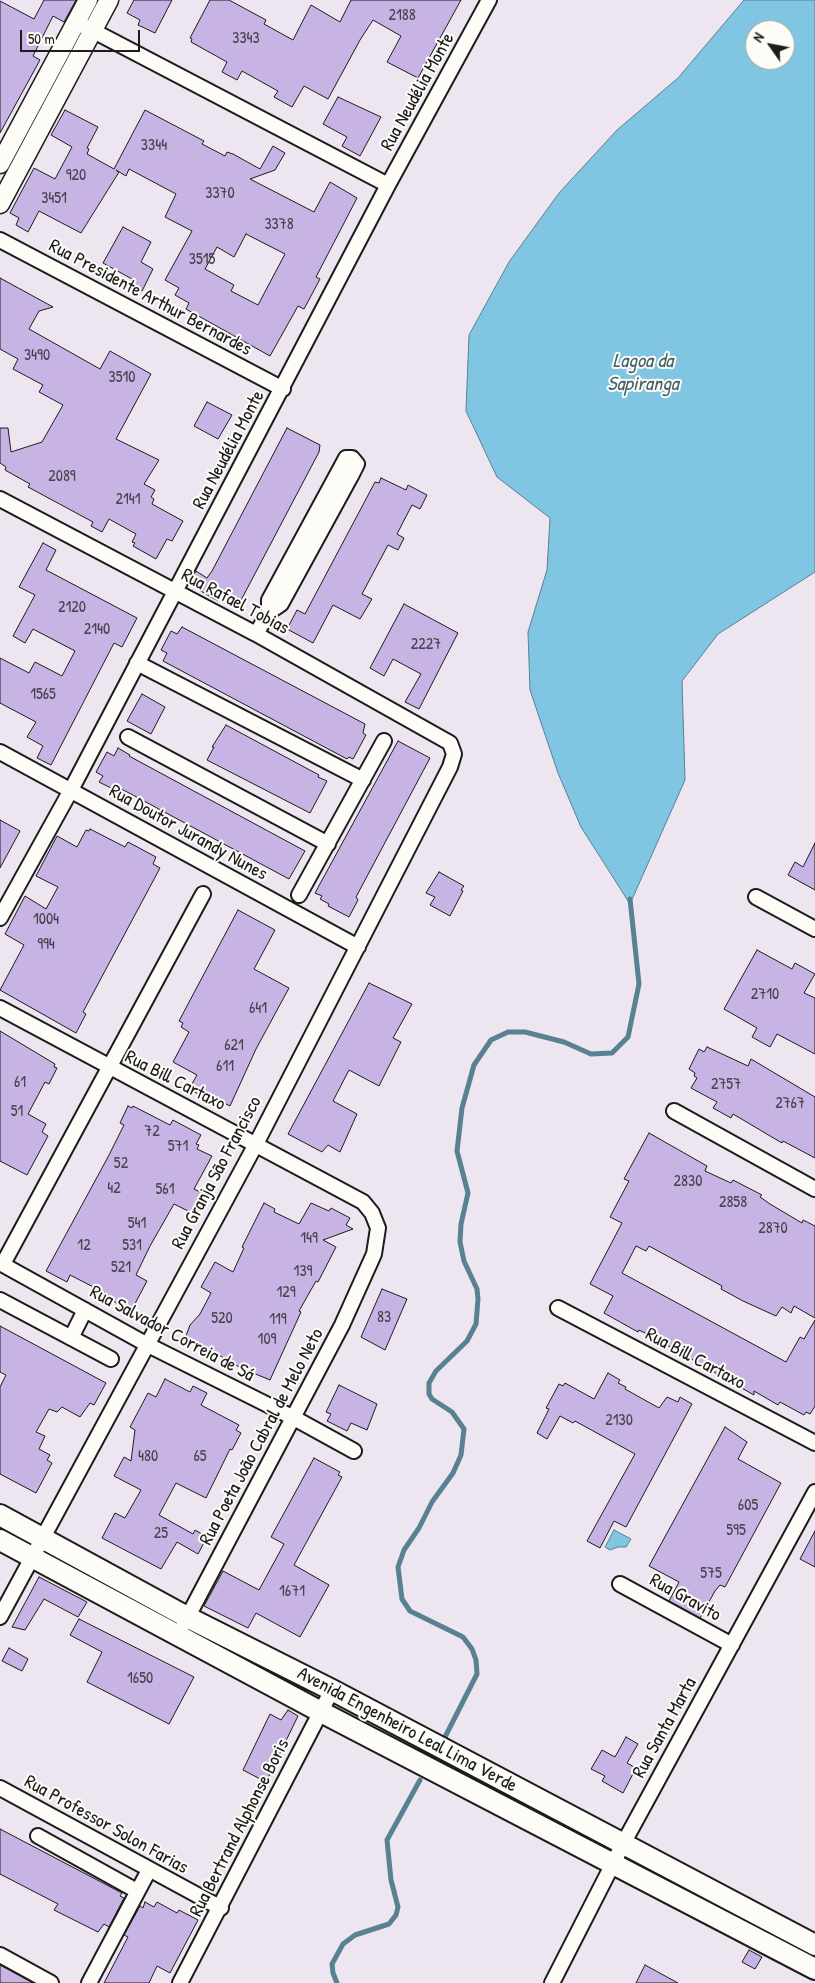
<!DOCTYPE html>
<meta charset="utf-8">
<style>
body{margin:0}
#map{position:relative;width:815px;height:1983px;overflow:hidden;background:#ede6f1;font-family:"Patrick Hand",sans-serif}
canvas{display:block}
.north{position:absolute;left:745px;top:20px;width:50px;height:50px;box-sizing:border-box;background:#fdfcf7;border:1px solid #a3a29f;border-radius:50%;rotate:303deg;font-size:14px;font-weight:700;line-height:20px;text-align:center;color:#1c1c1c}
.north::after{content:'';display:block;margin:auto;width:18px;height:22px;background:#1c1c1c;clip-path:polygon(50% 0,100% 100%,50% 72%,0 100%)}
.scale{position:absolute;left:20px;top:30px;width:120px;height:22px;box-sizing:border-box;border:2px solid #1c1c1c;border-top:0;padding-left:6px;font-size:15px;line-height:18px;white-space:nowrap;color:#1c1c1c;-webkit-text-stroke:4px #fdfcf7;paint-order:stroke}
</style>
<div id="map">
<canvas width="815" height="1983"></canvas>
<div class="north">N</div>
<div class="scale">50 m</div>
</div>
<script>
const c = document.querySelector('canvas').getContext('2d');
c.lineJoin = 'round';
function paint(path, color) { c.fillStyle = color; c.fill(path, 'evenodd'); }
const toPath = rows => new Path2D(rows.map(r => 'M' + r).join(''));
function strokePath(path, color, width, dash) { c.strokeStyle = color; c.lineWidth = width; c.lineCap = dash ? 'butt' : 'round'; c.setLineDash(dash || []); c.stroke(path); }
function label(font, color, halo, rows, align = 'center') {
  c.font = font + ' "Patrick Hand",sans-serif'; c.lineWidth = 4; c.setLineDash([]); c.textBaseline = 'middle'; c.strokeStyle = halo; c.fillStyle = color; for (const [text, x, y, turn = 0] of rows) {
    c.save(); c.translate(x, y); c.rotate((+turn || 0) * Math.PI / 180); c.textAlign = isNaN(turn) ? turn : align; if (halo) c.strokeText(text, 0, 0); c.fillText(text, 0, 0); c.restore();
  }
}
const water = toPath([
 [744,0,815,0,815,572,718,634,682,681,685,780,630,904,581,827,558,773,530,690,528,632,547,570,550,518,497,477,466,411,469,335,509,262,559,193,617,130,678,78,744,0],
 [755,30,785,30,785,60,755,60,755,30],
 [614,1530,631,1539,626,1547,618,1547,610,1550,605,1547,614,1530]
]);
paint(water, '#80c5e1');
strokePath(water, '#588192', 1);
strokePath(toPath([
 [445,1737,477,1674,476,1660,472,1649,463,1637,410,1611,402,1599,398,1567,404,1550,419,1528,432,1502,453,1473,461,1455,464,1429,452,1412,432,1399,429,1394,429,1383,436,1371,467,1341,476,1324,478,1299,477,1289,464,1261,460,1242,461,1224,468,1193,457,1151,462,1108,474,1065,491,1040,508,1032,525,1032,564,1042,591,1054,612,1053,628,1037,639,984,630,899],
 [337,1983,333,1973,332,1964,343,1944,355,1935,389,1924,396,1915,398,1907,391,1880,387,1840,420,1780]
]), '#588192', 5);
const building = toPath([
 [44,0,76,0,64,22,53,16,33,56,40,60,0,133,0,1,34,19,44,0],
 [134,0,172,0,155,33,138,25,140,20,127,13,134,0],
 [210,0,229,0,266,20,264,24,293,40,311,5,340,22,351,0,461,0,418,78,387,62,401,36,373,20,360,40,328,99,304,86,292,107,274,97,278,91,242,71,237,80,222,72,227,62,191,42,192,39,190,38,210,0],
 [338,97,381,117,360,156,342,146,347,137,323,124,338,97],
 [65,110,98,127,87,148,89,149,87,154,114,169,145,110,204,141,202,144,225,156,227,152,233,154,260,169,273,146,285,153,275,170,250,179,314,212,330,182,357,198,316,277,320,279,304,309,298,306,270,356,186,309,189,303,175,295,179,288,165,280,192,231,165,217,176,194,129,169,126,176,116,170,119,172,81,233,39,211,28,232,16,225,19,218,10,213,34,168,55,179,72,147,51,135,65,110],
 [246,234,285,254,258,305,231,291,234,285,205,269,217,247,234,257,246,234],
 [123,227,151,242,141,262,153,269,142,291,129,284,132,279,103,263,123,227],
 [0,278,53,307,39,311,29,329,100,369,110,351,151,374,116,439,159,460,144,484,155,490,151,497,154,499,152,504,183,521,172,541,167,539,156,559,133,546,135,543,132,542,136,534,109,519,102,532,91,526,93,522,28,487,30,484,5,470,6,467,0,463,0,428,8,428,11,452,42,442,63,405,39,392,43,385,13,369,18,359,0,349,0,278],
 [207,402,232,415,218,439,194,426,207,402],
 [287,428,320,445,319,452,239,604,221,595,218,601,199,590,194,574,196,571,207,578,212,571,287,428],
 [381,478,406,490,408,485,427,495,420,509,412,505,397,534,404,538,398,550,388,545,362,594,372,599,360,619,333,605,313,643,287,629,297,610,305,614,375,482,379,483,381,478],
 [43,543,56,550,46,570,137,618,122,647,114,643,51,765,37,758,43,746,27,737,36,722,0,703,0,658,29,673,35,662,62,676,75,651,33,629,25,643,13,636,35,595,19,587,43,543],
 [404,604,458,633,419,709,405,702,421,674,393,659,384,676,370,668,404,604],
 [182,627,365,724,363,733,366,735,353,759,349,757,347,759,163,661,167,653,161,650,171,631,177,634,182,627],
 [142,694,165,707,151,734,127,721,142,694],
 [226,725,319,775,318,777,327,781,310,813,207,760,214,747,212,747,226,725],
 [398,741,430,758,356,897,358,900,349,917,328,906,329,904,320,899,322,896,315,893,398,741],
 [118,748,130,755,129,756,305,851,289,879,131,794,113,785,111,788,99,782,103,776,96,772,107,752,114,756,118,748],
 [0,820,20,831,0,868,0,820],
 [90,829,125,847,128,842,156,857,153,864,160,868,83,1012,86,1014,76,1033,0,990,24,945,5,934,25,896,46,909,58,887,36,876,57,836,77,847,86,830,89,831,90,829],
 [815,843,815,890,788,875,795,862,803,867,815,843],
 [439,872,464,886,461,890,463,891,450,916,430,905,435,897,426,893,439,872],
 [238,910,275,930,254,969,289,988,256,1049,230,1106,204,1093,202,1096,189,1089,197,1075,173,1062,189,1032,181,1027,183,1023,179,1021,238,910],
 [757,950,792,969,795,963,815,974,804,993,815,998,815,1054,777,1034,770,1047,752,1037,757,1028,724,1009,757,950],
 [369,983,412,1004,393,1038,401,1042,379,1086,349,1070,333,1101,357,1114,340,1152,328,1145,322,1152,288,1134,369,983],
 [0,1031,55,1064,54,1067,57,1068,49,1084,45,1082,28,1114,46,1124,42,1132,48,1136,27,1175,0,1161,0,1031],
 [707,1047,748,1066,751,1059,815,1097,815,1158,783,1141,782,1143,733,1114,731,1118,713,1108,717,1102,691,1088,697,1078,694,1076,695,1073,689,1069,699,1049,704,1052,707,1047],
 [128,1106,132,1108,133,1106,170,1125,173,1120,201,1135,196,1144,199,1145,197,1149,212,1156,194,1189,206,1195,196,1215,174,1204,150,1246,136,1275,147,1281,129,1315,118,1309,120,1305,108,1298,109,1295,70,1275,67,1282,46,1271,108,1157,124,1125,120,1123,128,1106],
 [649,1133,707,1166,705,1171,731,1183,733,1180,762,1195,760,1197,770,1204,802,1223,803,1220,815,1226,815,1318,794,1306,791,1313,782,1307,776,1316,743,1301,721,1289,722,1286,649,1246,646,1251,636,1246,622,1273,786,1362,800,1337,804,1339,815,1320,815,1406,810,1414,806,1412,804,1415,780,1402,778,1405,754,1391,754,1395,651,1336,639,1330,638,1332,604,1313,613,1296,590,1284,622,1223,610,1217,629,1181,624,1179,649,1133],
 [264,1203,275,1209,274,1212,299,1224,311,1203,329,1211,331,1208,350,1218,346,1225,353,1229,323,1240,336,1247,318,1282,316,1281,299,1311,301,1312,270,1380,241,1368,186,1336,190,1325,200,1314,211,1293,201,1287,215,1262,233,1272,244,1248,242,1247,264,1203],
 [382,1289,407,1299,385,1350,361,1337,382,1289],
 [0,1326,106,1383,94,1405,90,1403,80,1417,62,1407,57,1412,49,1409,36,1432,45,1436,39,1449,50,1455,47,1460,52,1463,36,1493,0,1474,0,1387,6,1375,0,1372,0,1326],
 [608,1373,620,1380,618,1383,626,1387,625,1389,659,1408,667,1397,678,1402,680,1397,692,1404,626,1527,614,1521,600,1548,587,1541,635,1454,575,1421,573,1423,560,1416,547,1439,537,1433,549,1409,546,1408,559,1384,563,1386,565,1383,594,1399,608,1373],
 [165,1379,190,1392,193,1386,207,1393,201,1405,239,1425,236,1430,241,1433,232,1450,230,1449,206,1498,176,1483,159,1515,193,1534,195,1530,207,1537,198,1554,177,1542,161,1569,102,1538,115,1513,125,1518,141,1490,114,1476,124,1457,131,1461,135,1430,130,1427,148,1393,156,1397,165,1379],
 [339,1385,377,1404,367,1430,351,1423,347,1431,327,1421,331,1414,326,1412,339,1385],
 [725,1427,747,1442,738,1459,781,1483,725,1587,720,1585,715,1591,700,1618,669,1601,679,1582,649,1566,725,1427],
 [314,1458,340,1472,338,1475,342,1477,294,1565,329,1585,300,1637,256,1613,248,1628,204,1606,223,1571,259,1590,284,1544,271,1537,314,1458],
 [815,1531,815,1567,800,1559,815,1531],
 [39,1577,87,1602,78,1617,44,1599,25,1630,12,1627,39,1577],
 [79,1619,194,1677,169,1724,87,1682,102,1652,70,1635,79,1619],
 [9,1648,28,1659,22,1671,2,1661,9,1648],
 [288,1710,298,1716,266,1782,243,1770,270,1714,281,1720,288,1710],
 [626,1737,638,1744,627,1763,636,1768,623,1793,602,1781,605,1776,591,1769,602,1750,615,1757,626,1737],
 [0,1829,122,1893,120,1896,124,1898,109,1927,104,1924,98,1932,54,1910,58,1904,0,1874,0,1829],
 [145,1902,154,1907,157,1902,177,1913,179,1910,198,1920,170,1973,157,1966,149,1983,104,1983,128,1937,124,1935,140,1906,143,1908,145,1902],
 [749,1950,762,1957,755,1969,742,1962,749,1950],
 [0,1965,33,1983,0,1983,0,1965],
 [645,1965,678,1983,636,1983,645,1965]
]);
paint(building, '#c7b4e4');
strokePath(building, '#1c1c1c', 1);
const minor = toPath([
 [84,26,388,185],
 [0,240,283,389],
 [0,499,256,634,450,743,454,754,450,767,256,1144,0,1617],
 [256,634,269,612,281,604,351,476,357,464,352,458,346,458,269,600,269,612],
 [137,663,363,780],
 [128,737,328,844],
 [0,752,358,947],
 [299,895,384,741],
 [756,897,815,929],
 [0,918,71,790,388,185,489,0],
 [0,1008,363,1202,372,1213,378,1228,374,1254,342,1325,184,1624],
 [674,1111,815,1189],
 [0,1263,146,1344,294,1418,354,1451],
 [3,1264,203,894],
 [0,1300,111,1359],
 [558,1308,815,1443],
 [71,1338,85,1310],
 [620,1584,732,1645],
 [0,1788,221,1908],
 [38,1836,137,1891],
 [0,1955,51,1983],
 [89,1983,149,1870],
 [180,1983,332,1690],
 [552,1983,623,1844,815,1492]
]);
const tertiary = toPath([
 [0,164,88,0],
 [0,204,109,0]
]);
const secondary = toPath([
 [0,1515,187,1617,332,1690,815,1945],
 [0,1540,321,1712,815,1969]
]);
strokePath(minor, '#1c1c1c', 18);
strokePath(tertiary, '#1c1c1c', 21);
strokePath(secondary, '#1c1c1c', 24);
strokePath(minor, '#fdfcf7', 14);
strokePath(tertiary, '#fdfcf7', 18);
strokePath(secondary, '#fdfcf7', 20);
label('16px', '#47424e', null, [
 ["2188",402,16],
 ["3343",246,39],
 ["3344",154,146],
 ["920",76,176],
 ["3370",220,194],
 ["3451",54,199],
 ["3378",279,225],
 ["3515",202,260],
 ["3490",37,356],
 ["3510",122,378],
 ["2089",62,477],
 ["2141",128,500],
 ["2120",72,608],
 ["2140",97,630],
 ["2227",426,645],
 ["1565",43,695],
 ["1004",46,920],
 ["994",46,945],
 ["2710",765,995],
 ["641",258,1009],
 ["621",234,1046],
 ["611",225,1067],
 ["61",20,1083],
 ["2757",726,1085],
 ["2767",790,1104],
 ["51",17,1112],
 ["72",152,1132],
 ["571",178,1147],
 ["52",121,1164],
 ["2830",688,1182],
 ["42",114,1189],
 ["561",165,1190],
 ["2858",733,1203],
 ["541",137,1224],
 ["2870",773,1229],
 ["149",309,1239],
 ["12",84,1246],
 ["531",132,1246],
 ["521",121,1268],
 ["139",303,1272],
 ["129",286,1293],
 ["83",384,1318],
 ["520",222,1319],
 ["119",278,1320],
 ["109",267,1340],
 ["2130",619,1421],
 ["480",148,1457],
 ["65",200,1457],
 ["605",748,1506],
 ["595",736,1531],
 ["25",161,1534],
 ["575",711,1574],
 ["1671",292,1592],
 ["1650",140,1679]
]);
label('19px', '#1c1c1c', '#fdfcf7', [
 ["Rua Neudélia Monte",418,92,-61],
 ["Rua Presidente Arthur Bernardes",150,298,28],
 ["Rua Neudélia Monte",229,450,-62],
 ["Rua Rafael Tobias",235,602,28],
 ["Rua Doutor Jurandy Nunes",188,833,29],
 ["Rua Bill Cartaxo",175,1081,27],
 ["Rua Granja São Francisco",217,1173,-62],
 ["Rua Salvador Correia de Sá",172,1334,28],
 ["Rua Bill Cartaxo",695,1359,28],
 ["Rua Poeta João Cabral de Melo Neto",262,1437,-62],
 ["Rua Gravito",685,1598,29],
 ["Rua Santa Marta",665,1728,-61],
 ["Avenida Engenheiro Leal Lima Verde",407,1730,28],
 ["Rua Professor Solon Farias",106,1825,29],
 ["Rua Bertrand Alphonse Boris",240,1828,-63]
]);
label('italic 20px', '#44606b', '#fdfcf7', [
 ["Lagoa da",643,362],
 ["Sapiranga",643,385]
]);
</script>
